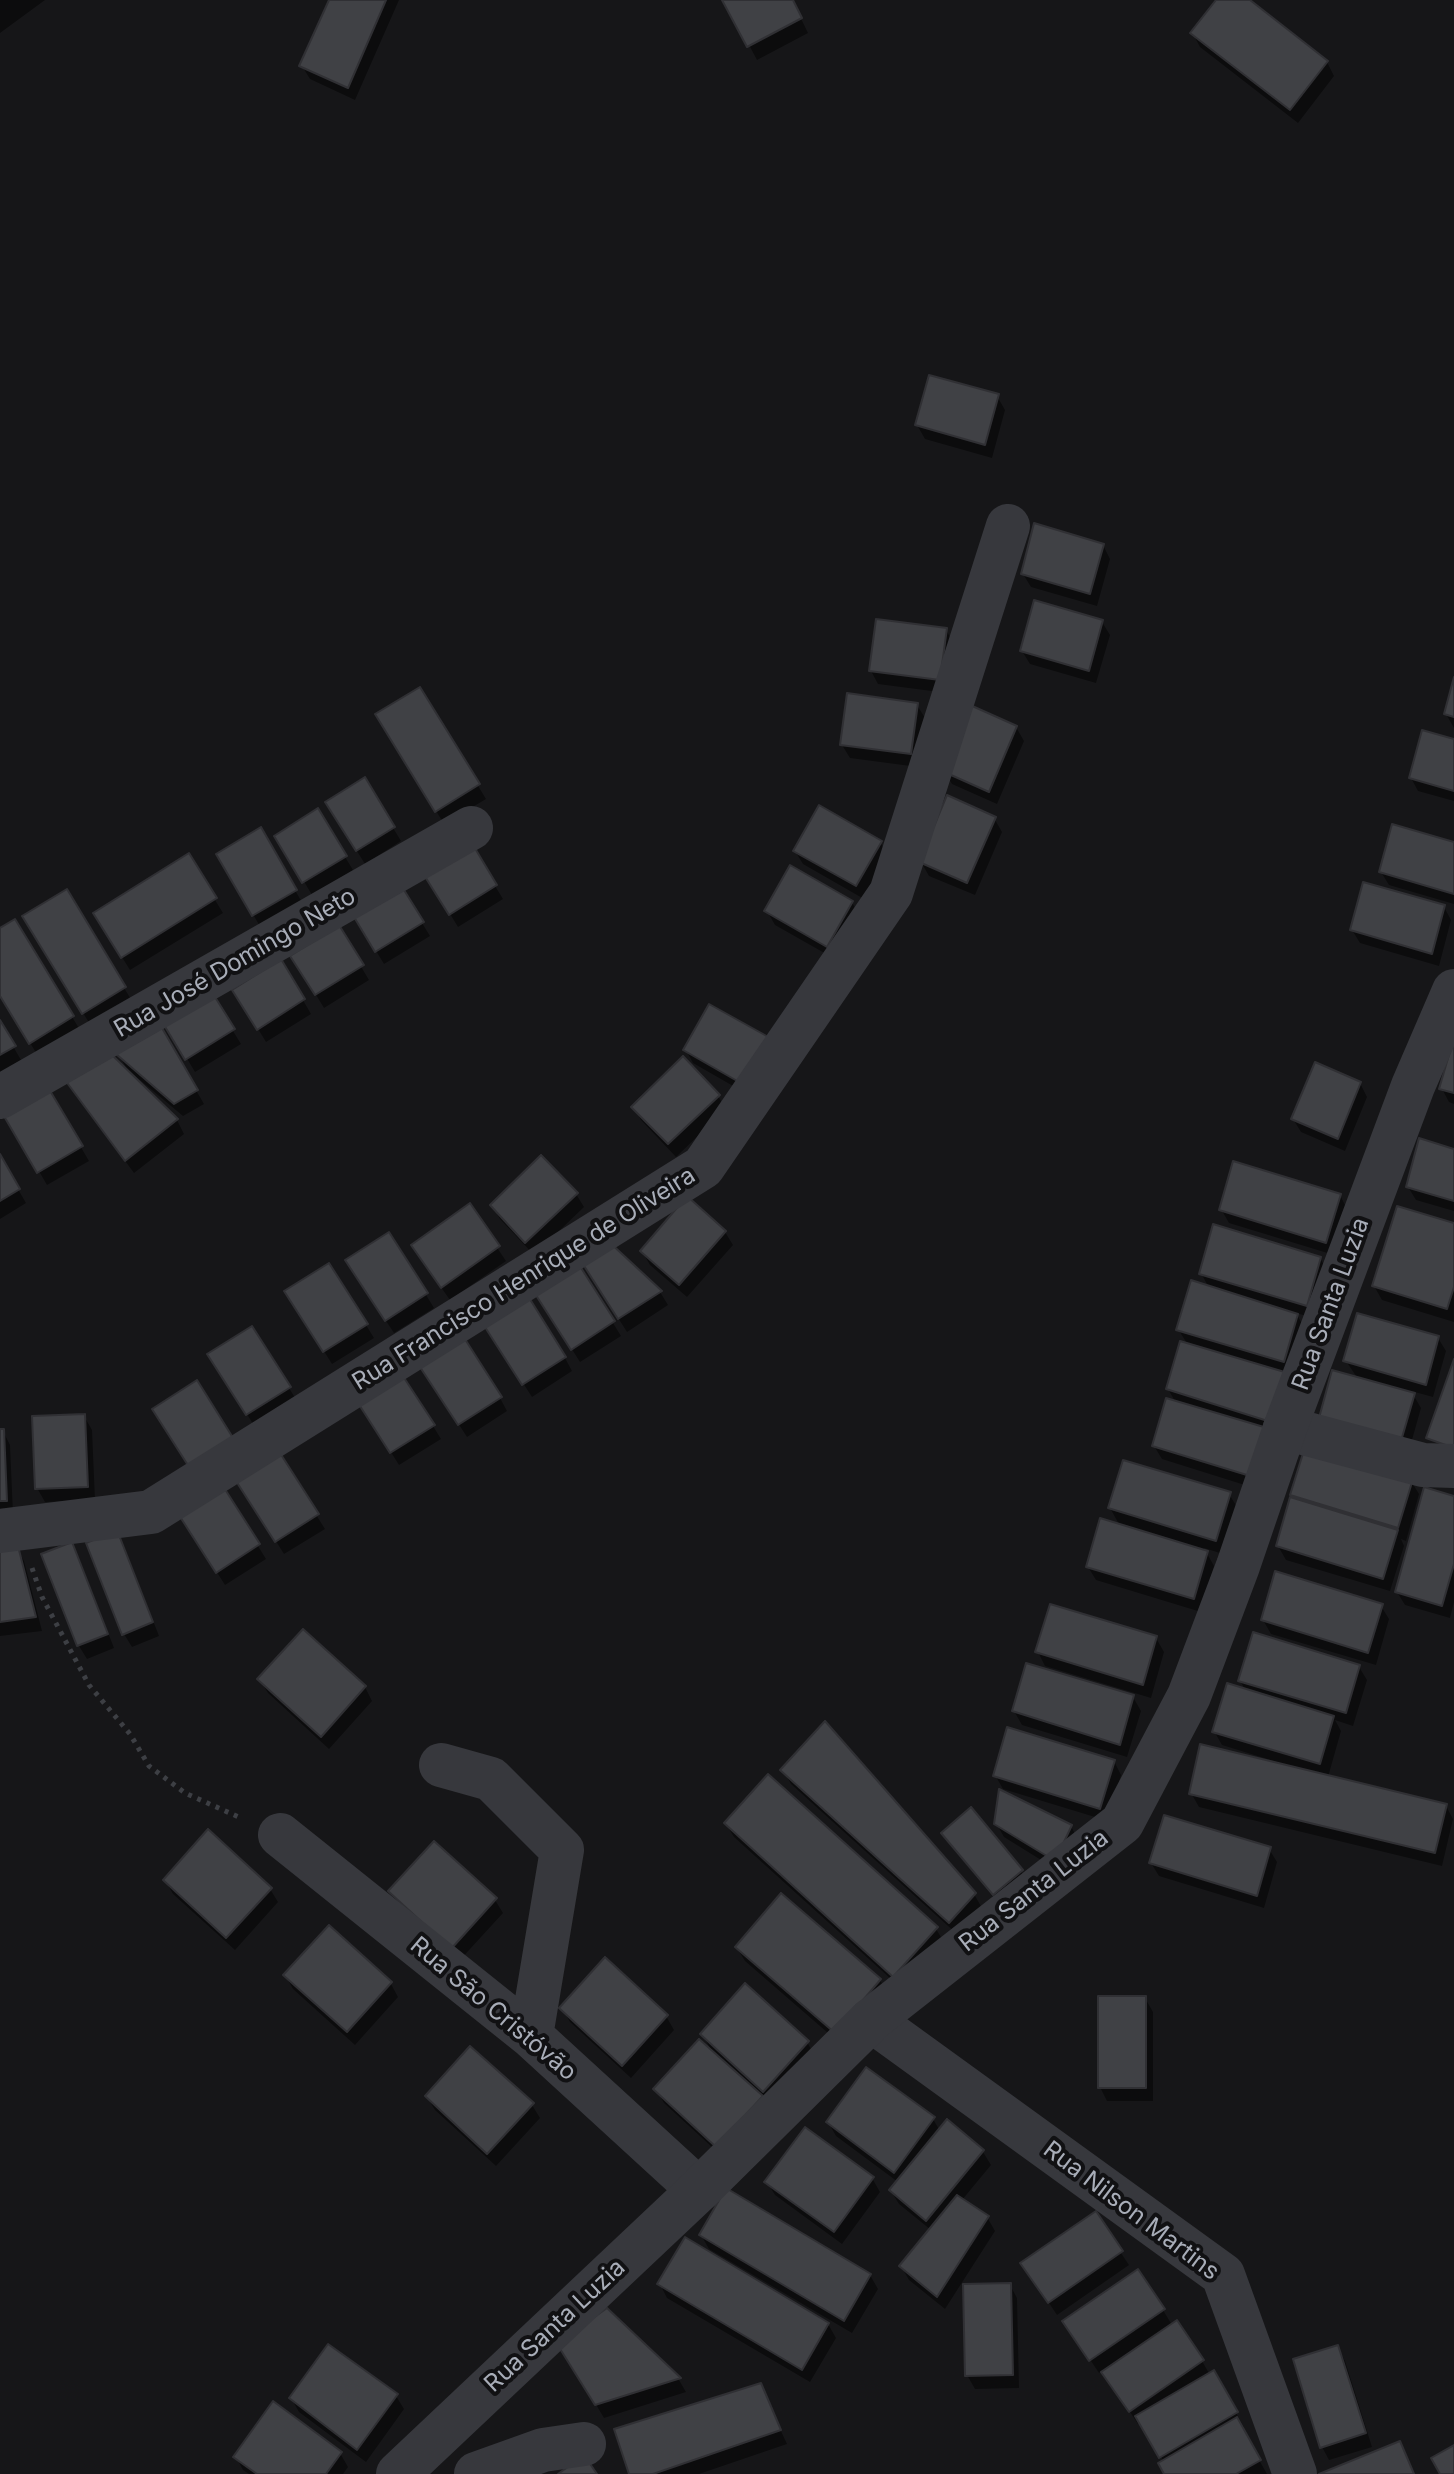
<!DOCTYPE html>
<meta charset="utf-8">
<style>
body{margin:0}
canvas{display:block;background:#161618}
</style>
<canvas width="1454" height="2474"></canvas>
<script>
const c = document.querySelector('canvas').getContext('2d');
c.lineJoin = 'round';
function paint(path, color) { c.fillStyle = color; c.fill(path, 'evenodd'); }
const toPath = rows => new Path2D(rows.map(r => 'M' + r).join(''));
function strokePath(path, color, width, dash) { c.strokeStyle = color; c.lineWidth = width; c.lineCap = dash ? 'butt' : 'round'; c.setLineDash(dash || []); c.stroke(path); }
function label(font, color, halo, rows, align = 'center') {
  c.font = font + ' Inter,sans-serif'; c.lineWidth = 8; c.setLineDash([]); c.textBaseline = 'middle'; c.strokeStyle = halo; c.fillStyle = color; for (const [text, x, y, turn = 0] of rows) {
    c.save(); c.translate(x, y); c.rotate((+turn || 0) * Math.PI / 180); c.textAlign = isNaN(turn) ? turn : align; if (halo) c.strokeText(text, 0, 0); c.fillText(text, 0, 0); c.restore();
  }
}
paint(toPath([
 [0,0,45,0,0,33],
 [331,0,399,0,355,100,310,79,302,66],
 [725,0,792,0,808,33,757,60],
 [1219,0,1246,0,1327,62,1334,76,1298,123,1200,47,1193,34],
 [997,396,1005,410,992,458,925,439,917,425],
 [1103,545,1110,559,1097,606,1031,587,1023,574],
 [1102,622,1110,635,1096,683,1030,664,1022,651],
 [946,630,954,644,947,693,878,684,871,671],
 [1454,685,1454,728,1446,714],
 [420,690,486,799,444,824,378,715],
 [917,705,925,718,918,767,850,758,842,745],
 [1016,727,1024,741,997,804,952,784,944,771],
 [1454,741,1454,801,1418,791,1411,778],
 [364,780,401,841,365,864,335,816],
 [317,811,353,870,312,895,277,836],
 [994,818,1002,832,975,895,929,876,921,862],
 [260,830,303,904,261,928,218,855],
 [880,842,888,856,864,899,803,864,795,851],
 [1454,844,1454,904,1389,885,1381,872],
 [472,848,503,899,458,927,427,876],
 [188,856,223,913,130,970,95,914],
 [398,884,430,936,384,964,353,913],
 [66,892,132,1001,91,1026,25,917],
 [852,902,859,916,835,959,775,925,767,911],
 [1444,907,1451,920,1439,966,1360,943,1352,930],
 [14,921,80,1030,38,1056,0,993,0,930],
 [338,928,369,980,324,1008,293,957],
 [281,962,311,1014,266,1042,235,991],
 [209,992,241,1044,195,1072,164,1020],
 [709,1007,754,1098,693,1063,686,1050],
 [0,1024,21,1060,0,1073],
 [162,1031,204,1104,183,1116,134,1075,132,1077,177,1120,184,1134,134,1173,76,1094,129,1073,119,1055],
 [1454,1045,1454,1104,1449,1102,1442,1089],
 [1360,1083,1367,1097,1345,1151,1301,1132,1293,1119],
 [45,1086,89,1161,47,1185,4,1111],
 [718,1096,726,1109,676,1157,641,1120,634,1107],
 [1454,1151,1454,1211,1416,1200,1408,1187],
 [0,1158,26,1203,0,1219],
 [576,1194,584,1207,534,1255,500,1219,492,1205],
 [1340,1195,1347,1209,1334,1255,1229,1223,1221,1209],
 [469,1206,506,1261,450,1300,421,1259],
 [1454,1225,1454,1322,1382,1300,1374,1286],
 [725,1232,733,1245,687,1297,650,1265,642,1251],
 [389,1234,434,1308,394,1333,355,1274],
 [1320,1258,1328,1272,1314,1318,1296,1313,1305,1329,1267,1492,1162,1459,1154,1446,1176,1403,1168,1389,1188,1345,1178,1329,1209,1288,1201,1273],
 [576,1263,621,1336,580,1362,542,1302],
 [589,1272,660,1292,668,1305,627,1332],
 [295,1305,366,1325,374,1338,332,1364],
 [494,1338,565,1358,572,1371,532,1397],
 [1438,1338,1446,1351,1433,1397,1411,1391,1421,1408,1408,1454,1346,1361],
 [218,1368,289,1388,297,1401,255,1427],
 [429,1378,500,1398,507,1411,467,1437],
 [362,1406,433,1426,441,1439,399,1465],
 [84,1416,92,1430,95,1500,45,1502,37,1488],
 [0,1431,3,1431,10,1445,13,1514,0,1515],
 [279,1456,325,1529,284,1554,247,1495],
 [1411,1481,1419,1494,1406,1541,1401,1539,1404,1546,1390,1591,1286,1560,1278,1546,1296,1502,1292,1495],
 [221,1486,266,1559,225,1585,187,1525],
 [1229,1494,1237,1507,1223,1554,1204,1548,1214,1566,1201,1612,1096,1580,1088,1567,1120,1526,1110,1508],
 [1454,1498,1454,1602,1450,1618,1405,1605,1397,1592],
 [116,1532,124,1546,159,1636,132,1647,124,1634],
 [71,1545,79,1558,114,1648,87,1659,79,1646,43,1555],
 [17,1548,24,1561,42,1631,0,1636,0,1550],
 [1381,1606,1389,1619,1376,1665,1271,1634,1263,1620],
 [1156,1638,1164,1652,1151,1698,1045,1666,1038,1652],
 [1359,1667,1367,1680,1353,1726,1335,1720,1341,1731,1328,1777,1446,1806,1453,1819,1442,1866,1199,1807,1191,1793,1276,1765,1277,1762,1222,1745,1214,1731,1246,1691,1240,1681],
 [260,1680,365,1687,372,1701,329,1749,268,1693],
 [1133,1697,1141,1711,1127,1757,1022,1725,1014,1711],
 [1114,1761,1121,1775,1108,1821,1003,1789,995,1775],
 [783,1770,974,1894,982,1908,958,1935,791,1784],
 [970,1810,1021,1871,1029,1885,1002,1908,951,1846,943,1833],
 [996,1823,1071,1826,1078,1840,1062,1873,1004,1837],
 [726,1824,936,1929,944,1942,902,1989,734,1837],
 [434,1844,495,1900,503,1913,459,1961,398,1905,390,1891],
 [1269,1849,1277,1862,1264,1908,1159,1876,1151,1863],
 [165,1880,270,1889,278,1902,235,1950,173,1894],
 [329,1927,391,1984,398,1997,355,2045,293,1989,285,1975],
 [737,1948,880,1980,887,1993,843,2046,745,1961],
 [1145,1998,1153,2012,1153,2101,1107,2101,1100,2087],
 [562,2008,666,2016,674,2030,631,2078,570,2022],
 [702,2034,807,2042,815,2056,772,2104,758,2093,725,2159,664,2103,656,2089,713,2053],
 [427,2097,532,2105,540,2118,496,2166,435,2110],
 [933,2119,940,2131,947,2122,983,2152,991,2165,962,2200,987,2217,995,2231,945,2309,909,2280,901,2266,931,2230,899,2204,891,2191,898,2182,836,2136,828,2122],
 [872,2178,880,2192,842,2244,775,2195,767,2182],
 [1095,2214,1129,2265,1057,2315,1031,2276],
 [701,2235,870,2275,878,2289,852,2333,709,2249],
 [660,2284,828,2324,836,2338,810,2382,667,2298],
 [1010,2285,1017,2298,1019,2388,975,2389,967,2375],
 [1163,2310,1172,2325,1202,2361,1210,2375,1213,2373,1244,2427,1241,2428,1267,2474,1166,2474,1164,2462,1141,2422,1138,2424,1102,2370,1099,2373,1073,2334],
 [607,2311,679,2380,686,2392,604,2418,560,2344],
 [1338,2347,1345,2361,1372,2447,1329,2460,1322,2447],
 [760,2386,787,2444,699,2474,631,2474],
 [396,2396,404,2409,366,2462,299,2412,291,2398],
 [340,2453,348,2467,343,2474,249,2474,243,2470,236,2457]
]), '#0007');
const building = toPath([
 [329,0,386,0,348,88,299,66,329,0],
 [722,0,793,0,802,18,747,47,722,0],
 [1216,0,1250,0,1328,61,1290,110,1190,33,1216,0],
 [929,375,999,394,985,445,915,425,929,375],
 [1034,523,1104,544,1090,594,1021,574,1034,523],
 [1034,600,1103,620,1089,671,1020,651,1034,600],
 [876,619,947,628,940,680,869,671,876,619],
 [1454,677,1454,717,1444,714,1454,677],
 [420,687,480,784,435,812,375,714,420,687],
 [847,693,918,703,911,754,840,745,847,693],
 [970,705,1017,726,989,792,942,771,970,705],
 [1422,730,1454,739,1454,791,1409,778,1422,730],
 [365,777,395,827,356,851,325,802,365,777],
 [947,795,996,817,967,883,919,862,947,795],
 [819,805,882,841,856,886,793,851,819,805],
 [318,808,347,856,302,883,274,836,318,808],
 [1392,824,1454,842,1454,894,1379,872,1392,824],
 [261,827,297,890,252,916,216,854,261,827],
 [473,845,497,885,449,915,424,875,473,845],
 [189,853,217,898,121,958,93,913,189,853],
 [790,865,853,901,827,947,764,911,790,865],
 [399,882,424,922,375,952,351,912,399,882],
 [1363,882,1445,905,1432,954,1350,930,1363,882],
 [67,889,126,987,82,1014,22,916,67,889],
 [15,919,74,1016,29,1044,0,996,0,928,15,919],
 [339,925,364,965,315,995,290,956,339,925],
 [281,959,305,999,257,1030,232,990,281,959],
 [210,989,235,1029,185,1060,161,1020,210,989],
 [709,1004,772,1039,746,1086,683,1050,709,1004],
 [0,1020,16,1046,0,1055,0,1020],
 [162,1028,198,1090,174,1104,116,1054,162,1028],
 [1453,1041,1454,1041,1454,1093,1439,1089,1453,1041],
 [111,1054,178,1119,125,1161,65,1080,111,1054],
 [683,1056,720,1095,668,1144,631,1107,683,1056],
 [1315,1062,1361,1082,1338,1139,1291,1119,1315,1062],
 [46,1084,83,1146,37,1173,1,1111,46,1084],
 [1419,1138,1454,1149,1454,1201,1406,1187,1419,1138],
 [0,1154,20,1189,0,1201,0,1154],
 [541,1155,578,1193,525,1243,490,1205,541,1155],
 [1233,1161,1341,1194,1326,1243,1219,1210,1233,1161],
 [687,1196,726,1231,679,1285,640,1251,687,1196],
 [470,1203,500,1246,441,1288,411,1245,470,1203],
 [1397,1206,1454,1223,1454,1287,1447,1309,1372,1286,1397,1206],
 [1213,1224,1321,1257,1307,1306,1199,1274,1213,1224],
 [389,1232,428,1293,385,1321,345,1260,389,1232],
 [607,1240,662,1291,618,1319,579,1258,607,1240],
 [576,1260,615,1321,571,1350,532,1289,576,1260],
 [329,1263,368,1324,323,1352,284,1291,329,1263],
 [1191,1280,1298,1314,1284,1362,1176,1330,1191,1280],
 [528,1296,566,1357,522,1385,483,1324,528,1296],
 [1357,1313,1439,1336,1426,1385,1343,1361,1357,1313],
 [252,1326,291,1387,246,1415,207,1354,252,1326],
 [463,1336,502,1397,458,1425,418,1364,463,1336],
 [1180,1341,1288,1373,1274,1423,1166,1389,1180,1341],
 [1454,1359,1454,1448,1426,1438,1454,1359],
 [395,1364,435,1425,390,1453,351,1392,395,1364],
 [1332,1370,1415,1393,1401,1441,1319,1418,1332,1370],
 [197,1380,235,1441,191,1470,152,1409,197,1380],
 [1166,1398,1274,1430,1260,1479,1152,1446,1166,1398],
 [85,1414,88,1487,35,1489,32,1416,85,1414],
 [0,1429,4,1429,7,1501,0,1501,0,1429],
 [1305,1447,1413,1479,1398,1528,1290,1495,1305,1447],
 [280,1453,319,1514,275,1542,236,1481,280,1453],
 [1123,1460,1231,1492,1216,1541,1108,1508,1123,1460],
 [221,1483,260,1544,216,1573,177,1512,221,1483],
 [1424,1487,1454,1496,1454,1564,1442,1606,1395,1592,1424,1487],
 [1290,1497,1398,1530,1383,1579,1276,1546,1290,1497],
 [1100,1518,1208,1551,1194,1599,1086,1567,1100,1518],
 [117,1530,153,1622,122,1635,86,1543,117,1530],
 [72,1542,108,1634,77,1646,41,1554,72,1542],
 [18,1546,36,1617,0,1622,0,1548,18,1546],
 [1275,1571,1383,1604,1368,1653,1261,1620,1275,1571],
 [1050,1604,1157,1636,1143,1685,1035,1652,1050,1604],
 [303,1629,366,1686,321,1737,257,1679,303,1629],
 [1253,1632,1360,1665,1346,1713,1238,1681,1253,1632],
 [1026,1663,1134,1695,1120,1745,1012,1711,1026,1663],
 [1227,1683,1334,1716,1320,1764,1212,1732,1227,1683],
 [825,1721,976,1893,949,1923,780,1770,825,1721],
 [1007,1727,1115,1760,1100,1809,993,1776,1007,1727],
 [1200,1744,1447,1804,1435,1853,1189,1794,1200,1744],
 [768,1774,938,1927,893,1977,724,1823,768,1774],
 [999,1789,1072,1825,1055,1861,994,1824,999,1789],
 [971,1807,1023,1870,993,1895,941,1833,971,1807],
 [1164,1815,1271,1847,1257,1896,1149,1863,1164,1815],
 [208,1829,272,1888,226,1938,163,1880,208,1829],
 [434,1841,497,1898,451,1949,388,1891,434,1841],
 [781,1893,881,1979,835,2033,735,1947,781,1893],
 [329,1925,392,1982,347,2032,283,1975,329,1925],
 [605,1957,668,2015,622,2066,559,2008,605,1957],
 [745,1983,809,2041,763,2092,700,2034,745,1983],
 [1098,1996,1146,1996,1146,2088,1098,2088,1098,1996],
 [699,2039,763,2096,716,2147,653,2089,699,2039],
 [470,2046,534,2103,487,2154,425,2096,470,2046],
 [866,2067,935,2117,894,2173,826,2122,866,2067],
 [947,2119,984,2150,926,2221,889,2190,947,2119],
 [805,2127,874,2177,834,2232,764,2182,805,2127],
 [726,2188,871,2274,844,2321,699,2235,726,2188],
 [957,2195,989,2216,937,2297,899,2266,957,2195],
 [1096,2211,1123,2251,1048,2303,1020,2263,1096,2211],
 [685,2237,829,2323,802,2370,657,2284,685,2237],
 [1138,2269,1165,2309,1089,2361,1062,2321,1138,2269],
 [1011,2283,1013,2375,965,2376,963,2284,1011,2283],
 [607,2308,681,2378,595,2405,557,2344,607,2308],
 [1177,2320,1204,2360,1129,2412,1101,2372,1177,2320],
 [328,2344,398,2394,357,2450,289,2398,328,2344],
 [1338,2345,1366,2433,1320,2448,1293,2359,1338,2345],
 [1214,2370,1238,2412,1159,2458,1135,2416,1214,2370],
 [761,2383,781,2430,653,2474,629,2474,614,2429,761,2383],
 [273,2401,342,2452,326,2474,257,2474,233,2457,273,2401],
 [1237,2417,1261,2460,1236,2474,1164,2474,1158,2463,1237,2417],
 [1400,2441,1414,2474,1319,2474,1400,2441],
 [1454,2445,1454,2474,1440,2474,1431,2458,1454,2445],
 [584,2455,597,2474,558,2474,584,2455]
]);
paint(building, '#404145');
strokePath(building, '#303034', 2);
strokePath(toPath([
 [32,1568,42,1597,89,1685,130,1734,149,1766,185,1793,241,1818]
]), '#3d3f44', 5, [4, 6]);
strokePath(toPath([
 [0,1097,471,828],
 [1285,1428,1423,1465,1454,1466],
 [0,1531,151,1512,703,1167,891,893,1008,526],
 [441,1765,491,1779,562,1850,531,2036],
 [280,1835,531,2036,699,2190],
 [871,2020,1223,2275,1295,2474],
 [476,2474,543,2450,584,2444]
]), '#37383d', 44);
strokePath(toPath([
 [398,2474,699,2190,871,2020,1122,1823,1189,1696,1238,1566,1285,1428,1413,1086,1454,991]
]), '#37383d', 44);
label('24px', '#a8adb8', '#111113', [
 ["Rua José Domingo Neto",235,963,-30],
 ["Rua Francisco Henrique de Oliveira",524,1279,-32],
 ["Rua Santa Luzia",1331,1304,-70],
 ["Rua Santa Luzia",1034,1891,-38],
 ["Rua São Cristóvão",493,2009,40],
 ["Rua Nilson Martins",1131,2211,37],
 ["Rua Santa Luzia",555,2326,-43]
]);
</script>
